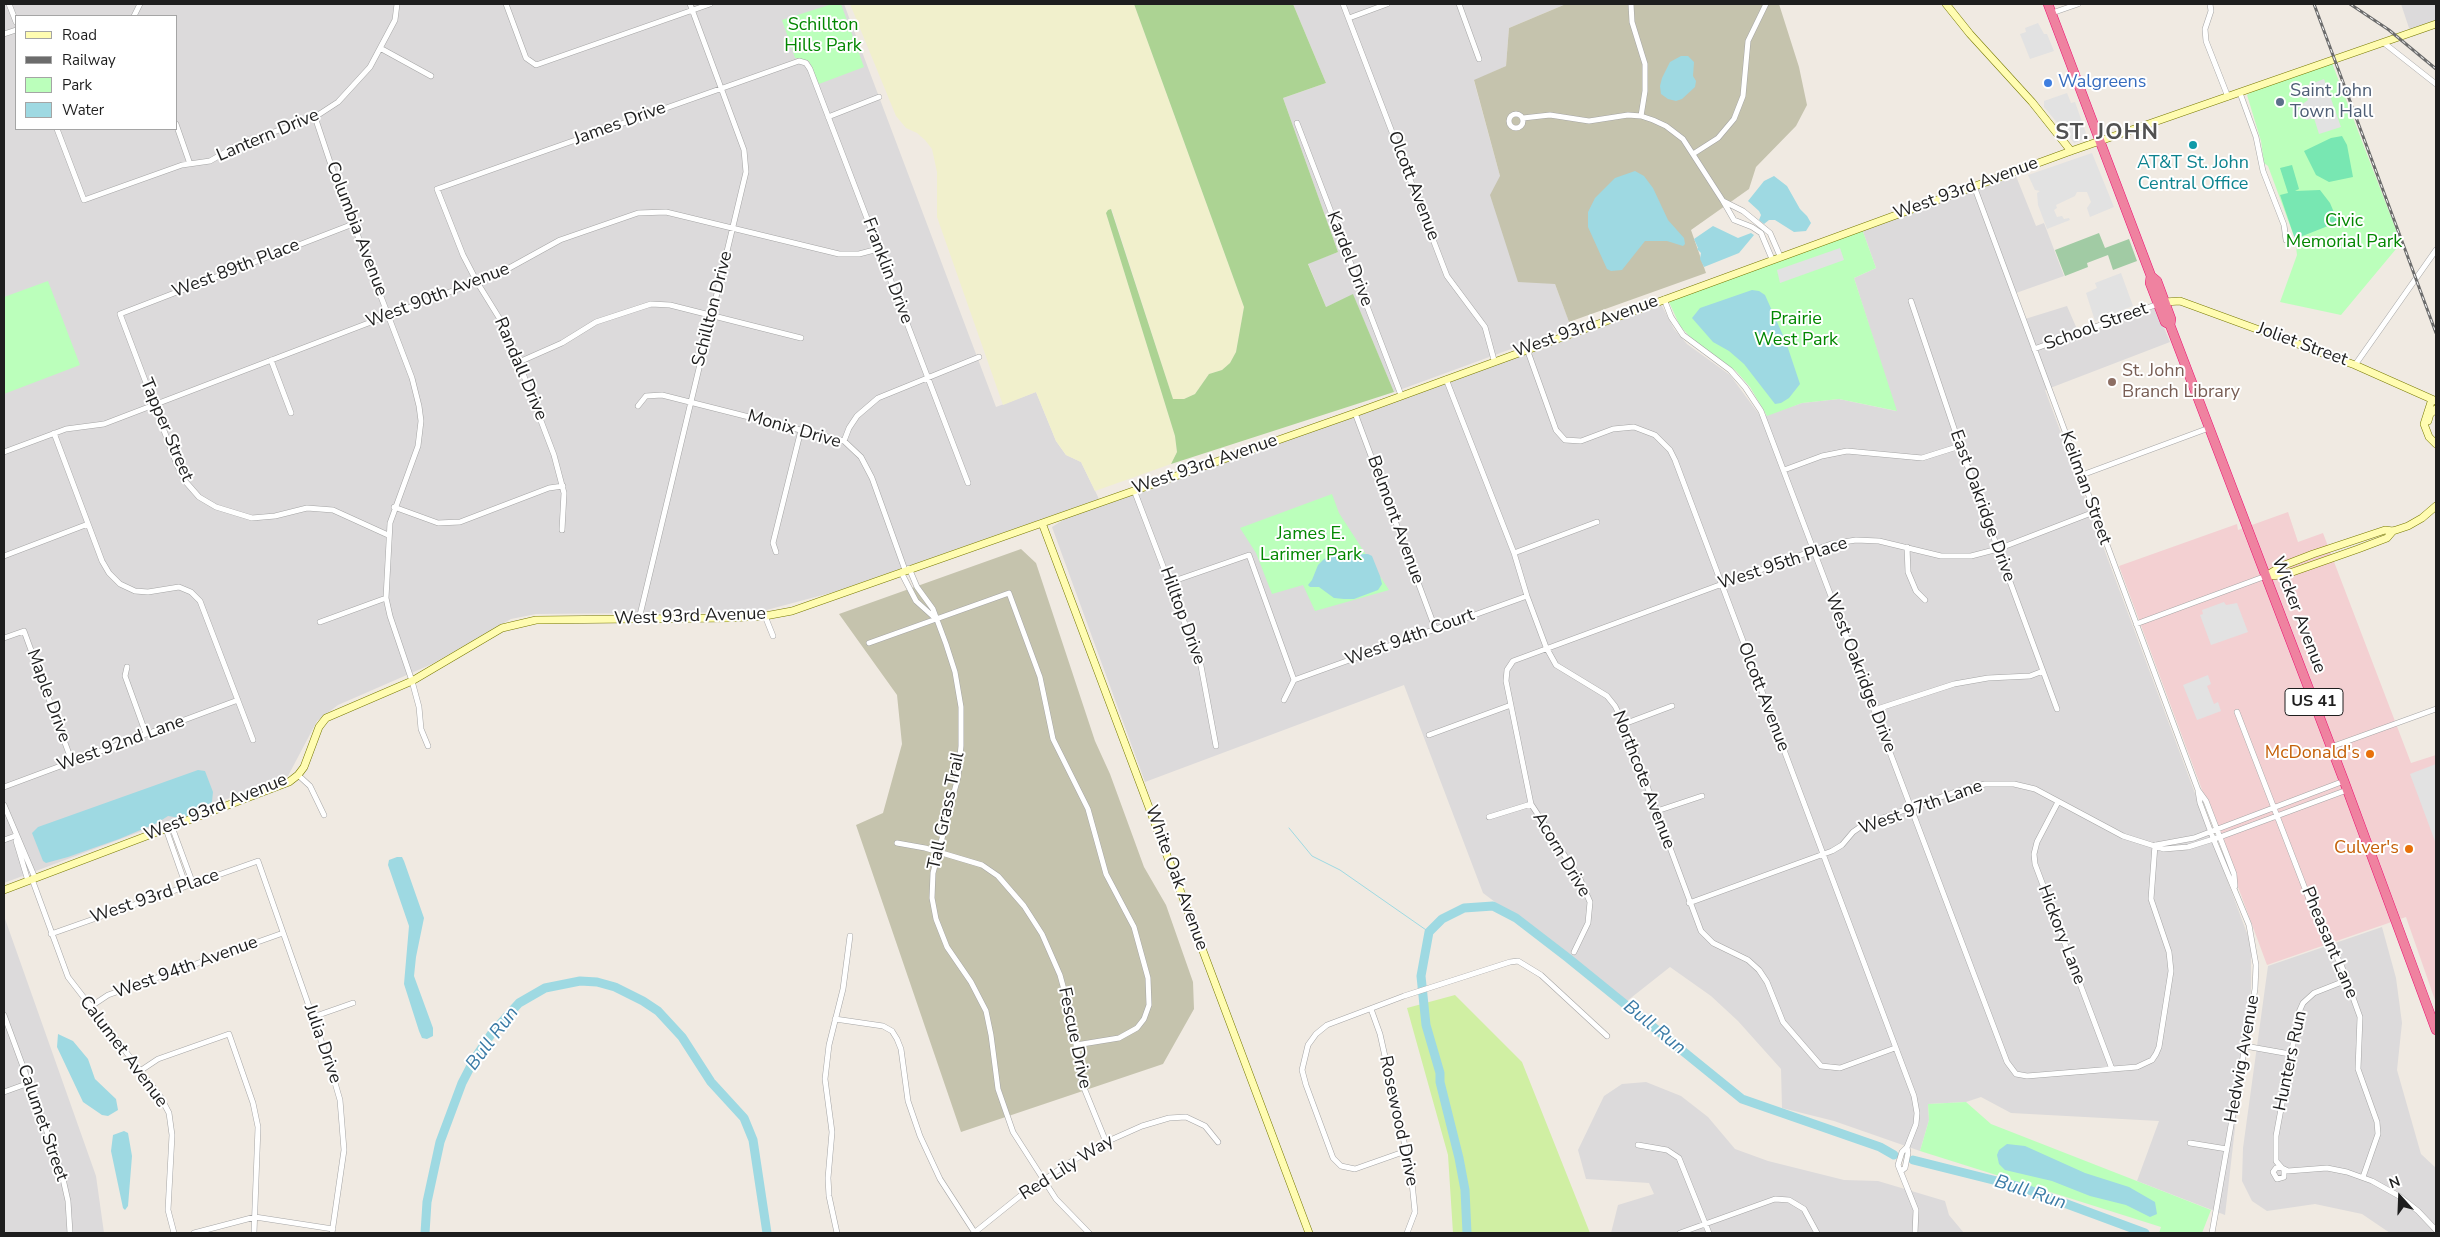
<!DOCTYPE html>
<style>
body{margin:0}
#map{position:relative;width:2440px;height:1237px;overflow:hidden;background:#f0eae2;font-family:"Nunito Sans",sans-serif}
canvas{display:block}
.frame{position:absolute;inset:0;border:5px solid #1e1e1e;pointer-events:none}
.legend{position:absolute;left:15px;top:15px;width:162px;height:115px;box-sizing:border-box;background:#fff;border:1px solid #a5a5a5;margin:0;padding:6px 9px;list-style:none;font-size:15px;color:#1e1e1e}
.legend li{display:flex;align-items:center;gap:10px;height:25px}
.legend b{width:25px;border:1px solid #a5a5a5}
.north{position:absolute;left:2375px;top:1172px;width:50px;height:50px;-webkit-text-stroke:4px #fff;paint-order:stroke;rotate:340deg;font-size:14px;font-weight:700;line-height:20px;text-align:center;color:#1e1e1e}
.north::after{content:'';display:block;margin:auto;width:18px;height:22px;background:#1e1e1e;clip-path:polygon(50% 0,100% 100%,50% 72%,0 100%)}
</style>
<div id="map">
<canvas width="2440" height="1237"></canvas>
<div class="frame"></div>
<ul class="legend">
<li><b style="height:6px;background:#fffcb1"></b>Road</li>
<li><b style="height:6px;background:#6c6c6c"></b>Railway</li>
<li><b style="height:14px;background:#bfb"></b>Park</li>
<li><b style="height:14px;background:#9ed9e2"></b>Water</li>
</ul>
<div class="north">N</div>
</div>
<script>
const c = document.querySelector('canvas').getContext('2d');
c.lineJoin = 'round';
function paint(path, color) { c.fillStyle = color; c.fill(path, 'evenodd'); }
const toPath = rows => new Path2D(rows.map(r => 'M' + r).join(''));
function strokePath(path, color, width, dash) { c.strokeStyle = color; c.lineWidth = width; c.lineCap = dash ? 'butt' : 'round'; c.setLineDash(dash || []); c.stroke(path); }
function label(font, color, halo, rows, align = 'center') {
  c.font = font + ' "Nunito Sans",sans-serif'; c.lineWidth = 4; c.setLineDash([]); c.textBaseline = 'middle'; c.strokeStyle = halo; c.fillStyle = color; for (const [text, x, y, turn = 0] of rows) {
    c.save(); c.translate(x, y); c.rotate((+turn || 0) * Math.PI / 180); c.textAlign = isNaN(turn) ? turn : align; if (halo) c.strokeText(text, 0, 0); c.fillText(text, 0, 0); c.restore();
  }
}
paint(toPath([
 [4,4,844,4,996,407,1036,392,1056,441,1066,455,1081,462,1099,499,834,592,759,612,536,614,511,619,432,664,338,705,317,721,288,776,4,883],
 [16,16,176,16,176,129,16,129],
 [1293,4,1566,4,1509,28,1506,66,1474,81,1500,176,1555,284,1571,327,1394,392,1353,295,1326,307,1308,263,1338,252,1283,98,1326,83],
 [2401,4,2436,4,2436,28,2412,37],
 [2016,176,2036,226,2044,223,2064,276,2016,293,2025,319,2067,306,2080,336,2156,308,2170,342,2045,390,2251,944,2251,989,2225,1215,2137,1181,2159,1121,2011,1113,1981,1097,1966,1102,1928,1104,1929,1120,1920,1151,1834,1121,1782,1108,1781,1069,1738,1021,1711,996,1670,967,1627,1001,1483,893,1404,685,1145,782,1052,527,1068,517,1659,304,1662,306,1674,329,1687,344,1730,375,1761,417,1802,403,1839,399,1896,411,1854,278,1876,268,1862,229],
 [4,916,96,1176,104,1233,4,1233],
 [2382,927,2396,978,2402,1023,2397,1070,2421,1154,2436,1168,2436,1233,2390,1233,2362,1214,2315,1204,2267,1211,2252,1201,2242,1181,2243,1148,2268,966],
 [1646,1082,1681,1096,1708,1117,1735,1149,1768,1161,1844,1180,1878,1181,1945,1201,1949,1215,1964,1233,1611,1233,1618,1205,1654,1194,1649,1183,1586,1179,1578,1150,1604,1096,1622,1084]
]), '#dcdadb');
paint(toPath([
 [2288,512,2298,542,2323,533,2411,763,2436,755,2436,1003,2406,917,2267,965,2119,566,2237,524,2238,530]
]), '#f3d0d2');
paint(toPath([
 [1566,4,1779,4,1799,67,1807,105,1796,126,1756,167,1749,189,1691,230,1706,273,1569,322,1555,284,1518,282,1490,195,1500,176,1474,80,1506,66,1509,28],
 [1021,549,1036,563,1095,741,1110,774,1144,867,1166,905,1193,982,1194,1009,1163,1064,961,1132,856,825,883,813,902,744,897,695,839,614]
]), '#c5c3ad');
paint(toPath([
 [850,4,1134,4,1244,307,1236,352,1230,363,1222,370,1209,374,1195,394,1184,399,1173,399,1112,210,1108,210,1106,213,1175,436,1177,452,1171,464,1095,491,1081,462,1066,455,1056,441,1036,392,1003,405,937,217,937,172,932,149,925,140,917,133,906,128,896,116]
]), '#f1f0cc');
paint(toPath([
 [1455,995,1522,1062,1590,1233,1453,1233,1448,1155,1407,1008]
]), '#d0efa3');
paint(toPath([
 [1134,4,1293,4,1326,83,1283,98,1338,252,1308,264,1326,307,1353,294,1394,392,1171,464,1177,452,1175,436,1106,213,1108,210,1111,209,1173,399,1184,399,1195,394,1209,374,1222,370,1230,363,1236,352,1244,307]
]), '#acd393');
paint(toPath([
 [2099,233,2105,248,2129,239,2137,261,2113,270,2108,255,2087,263,2088,267,2065,276,2055,250]
]), '#a1cba4');
paint(toPath([
 [832,4,841,4,864,67,819,84,809,61,795,58,782,20],
 [2332,63,2401,243,2341,315,2280,302,2297,255,2295,239,2268,166,2264,163,2261,141,2247,95,2255,90],
 [1862,229,1876,268,1854,278,1897,411,1839,399,1802,403,1767,416,1750,387,1736,371,1694,341,1680,326,1669,302,1673,298],
 [48,281,80,365,4,394,4,297],
 [1332,494,1339,513,1389,590,1315,611,1303,585,1272,594,1256,553,1240,528],
 [1966,1102,1991,1124,2211,1210,2202,1233,2159,1233,2161,1227,1920,1151,1929,1120,1928,1104]
]), '#bfb');
paint(toPath([
 [2342,136,2347,145,2353,177,2329,182,2316,175,2304,151,2331,138],
 [2292,165,2299,189,2295,191,2320,190,2330,203,2338,222,2295,239,2280,195,2288,193,2280,168]
]), '#78e7b2');
paint(toPath([
 [2038,23,2044,34,2047,34,2054,51,2030,59,2020,34,2026,32,2025,28],
 [2324,79,2341,127,2319,134,2314,118,2306,120,2301,105,2308,100,2303,87],
 [2067,93,2071,103,2075,102,2086,133,2083,135,2084,139,2074,143,2044,107,2044,101],
 [2092,153,2114,207,2090,217,2087,208,2091,202,2087,192,2077,192,2075,196,2056,205,2057,208,2054,210,2057,217,2062,216,2064,219,2069,218,2070,220,2047,229,2038,205,2037,193,2040,191,2035,190,2028,175],
 [1840,248,1844,260,1780,283,1777,270],
 [2121,273,2133,306,2095,321,2086,293,2097,288,2095,283],
 [2224,602,2226,605,2237,603,2248,632,2211,645,2200,615,2203,614,2202,610],
 [2208,675,2211,684,2207,686,2214,704,2218,702,2221,711,2197,720,2183,685],
 [2436,764,2436,844,2410,774]
]), '#e2e2e2');
paint(toPath([
 [1681,56,1688,56,1694,62,1693,76,1696,81,1695,87,1682,99,1676,101,1668,99,1661,94,1660,86,1662,78,1670,62],
 [1635,171,1644,176,1653,188,1668,220,1684,238,1685,244,1683,246,1667,241,1645,241,1622,270,1611,271,1607,269,1588,227,1588,212,1595,198,1615,178],
 [1774,176,1787,186,1800,209,1807,216,1811,223,1806,231,1794,232,1775,220,1769,220,1764,224,1759,220,1761,215,1759,211,1748,201,1764,181],
 [1713,226,1738,238,1751,233,1754,235,1739,253,1704,267,1700,259,1701,253,1697,249,1698,248,1694,239],
 [1752,290,1759,291,1765,295,1786,342,1800,384,1789,398,1781,403,1775,404,1744,364,1729,351,1713,342,1692,318,1700,308],
 [1368,554,1372,556,1380,576,1382,584,1378,590,1354,599,1344,599,1334,598,1319,587,1310,587,1308,585,1312,580,1318,565,1324,559,1332,555],
 [198,770,205,771,213,792,212,802,193,814,181,818,168,816,157,823,119,839,68,857,46,863,43,861,32,833,38,827],
 [397,857,402,857,404,861,424,918,416,957,414,976,433,1028,433,1036,427,1039,422,1038,419,1031,404,984,409,926,388,865,389,860],
 [58,1034,73,1041,88,1059,95,1079,116,1099,118,1110,108,1116,102,1115,83,1102,57,1047],
 [124,1131,128,1133,132,1156,128,1206,125,1210,123,1208,111,1151,113,1135],
 [2007,1144,2025,1146,2085,1173,2129,1187,2155,1202,2157,1214,2150,1217,2126,1205,2090,1196,2052,1181,2005,1170,1999,1164,1997,1155,1999,1150]
]), '#9ed9e2');
strokePath(toPath([
 [1289,828,1312,856,1340,870,1429,932]
]), '#9ed9e2', 1);
strokePath(toPath([
 [1913,1160,2021,1187,2145,1233],
 [425,1233,427,1202,440,1142,462,1083,475,1058,492,1033,519,1003,545,988,580,981,597,982,615,987,643,1001,658,1011,682,1037,711,1082,744,1118,753,1140,767,1233],
 [1467,1233,1465,1190,1459,1158,1440,1082,1440,1073,1426,1025,1421,976,1429,932,1442,919,1464,908,1493,906,1516,918,1568,958,1742,1099,1880,1147,1894,1155]
]), '#9ed9e2', 9);
const street = toPath([
 [9,4,16,22],
 [506,4,526,58,536,65,710,4],
 [1343,4,1447,276,1485,327,1494,360],
 [1459,4,1479,59],
 [1631,4,1632,22,1645,64,1645,91,1641,116],
 [2210,4,2211,11,2205,29,2206,41,2228,97],
 [2052,13,2078,4],
 [134,16,140,4],
 [1349,18,1387,4],
 [4,34,16,30],
 [2384,43,2436,84],
 [380,48,431,76],
 [2240,93,2256,137,2263,171,2284,225,2286,240],
 '1509 121a7 7 0 1 1 14 0a7 7 0 1 1-14 0Z',
 [315,117,345,207,356,231,412,378,419,406,421,421,418,446,390,523,386,598,390,616,412,681,419,707,421,729,428,746],
 [828,117,879,97],
 [1523,118,1550,115,1589,121,1628,115,1641,116,1653,120,1666,126,1683,139,1723,201],
 [1297,123,1401,395],
 [176,124,190,164],
 [57,129,84,200,182,165,210,161,238,145,315,117,338,102,370,67,395,20,397,4],
 [1693,154,1718,138,1734,119,1743,96,1748,41,1766,4],
 [1974,186,2198,790,2206,801,2234,874,2235,886],
 [353,224,120,314,177,465,185,481,199,497,216,507,252,518,275,516,307,508,333,510,388,535],
 [1772,259,1761,233,1752,227,1734,220,1723,201,1743,211,1770,233,1780,256],
 [1664,299,1671,317,1683,335,1730,370,1745,387,1761,411,2007,1062,2016,1074,2027,1076,2137,1067,2152,1060,2156,1054,2159,1047,2171,971,2169,952,2151,899,2155,845],
 [1911,301,1960,446,2057,709],
 [1527,349,1556,430,1565,440,1581,441,1613,429,1634,427,1655,435,1670,450,1675,460,1914,1096,1917,1113,1916,1124,1907,1147,1902,1152,1898,1165,1916,1210,1915,1233],
 [2034,349,2158,304],
 [271,360,291,413],
 [519,362,562,343,596,322,651,304,670,305,801,338],
 [2355,365,2436,250],
 [1446,379,1514,553,1527,596,1546,647,1556,665,1607,696,1615,706,1624,724,1701,931,1713,943,1748,960,1759,970,1767,982,1783,1022,1821,1066,1840,1068,1895,1048],
 [638,406,646,396,662,395,844,441,861,457,872,478,905,570],
 [1355,413,1435,628],
 [54,433,102,561,109,573,120,584,135,591,148,592,179,587,191,592,200,601,253,740],
 [844,441,849,428,857,416,878,398,979,357],
 [4,452,66,429,104,424,502,272,560,240,638,213,666,212,839,254,859,254,878,249],
 [1784,470,1822,456,1847,451,1922,458,1960,446],
 [2082,475,2209,428],
 [1134,490,1201,666,1216,746],
 [394,507,438,523,460,522,549,488,563,486],
 [562,530,564,493,554,455,506,329,477,282,463,255,437,189,799,61,806,63,810,69,968,483],
 [1907,547,1908,572,1916,591,1925,600],
 [776,552,773,543,801,430],
 [1514,553,1597,522],
 [4,556,88,524],
 [909,568,917,587,933,609,946,644,955,672,961,707,961,746,958,777,933,873,932,898,936,919,947,947,971,982,986,1011,991,1035,998,1089,1013,1132,1056,1199,1089,1233],
 [901,572,916,601,936,619],
 [1171,582,1249,555,1294,680,1284,700],
 [765,616,773,636],
 [639,619,746,172,744,150,690,4],
 [320,622,386,598],
 [2136,624,2266,576],
 [4,638,24,631,72,762],
 [869,643,1009,593,1040,677,1053,739,1088,809,1106,874,1134,927,1148,978,1149,1005,1144,1019,1137,1028,1119,1038,1076,1045],
 [127,667,125,676,146,734],
 [1294,680,1527,596],
 [1874,710,1954,684,1988,678,2030,676,2043,671],
 [2237,712,2314,912,2342,967,2360,1017,2358,1069,2377,1122,2378,1134,2363,1177],
 [1624,724,1672,706],
 [1429,735,1511,705],
 [2331,747,2436,709],
 [298,775,310,786,324,815],
 [4,787,238,700],
 [2198,791,2200,803,2213,838,2249,925,2256,965,2255,989,2212,1233],
 [2058,802,2037,842,2034,854,2035,864,2112,1069],
 [4,805,35,878],
 [1657,811,1702,796],
 [1489,817,1531,804],
 [172,827,193,884],
 [166,829,186,886],
 [4,840,15,836],
 [16,841,28,881],
 [897,843,925,848,982,865,998,876,1024,906,1042,934,1060,975,1072,1019,1082,1083,1106,1142],
 [2156,845,2194,838,2344,781],
 [32,879,68,977,160,1096,169,1113,172,1135,168,1210,174,1233],
 [1689,903,1832,851,1842,845,1853,832,1863,825,1958,791,1985,784,2014,784,2035,789,2123,836,2164,849,2188,847,2220,837,2347,790],
 [51,934,258,861,331,1069,340,1100,344,1150,332,1233],
 [1574,952,1588,923,1590,902,1580,879,1531,804,1506,681,1507,670,1513,661,1831,544,1856,540,1879,541,1941,556,1971,556,1998,549,2094,512],
 [2347,980,2314,993,2303,1003,2299,1012,2276,1136,2276,1161,2282,1168,2288,1171,2327,1168,2347,1172,2372,1181,2399,1196,2418,1211,2436,1230],
 [90,1007,108,995,283,933],
 [1371,1009,1380,1034,1411,1173,1415,1212,1407,1233],
 [4,1015,61,1170,68,1201,70,1233],
 [313,1017,353,1003],
 [835,1019,883,1026,892,1031,897,1039,901,1049,908,1101,920,1136,940,1179,975,1233],
 [2245,1046,2290,1054],
 [140,1071,158,1059,229,1034,253,1103,258,1127,254,1233],
 [4,1092,29,1083],
 [2190,1143,2227,1149],
 [1638,1145,1667,1150,1679,1158,1709,1233],
 [1406,1151,1355,1169,1341,1166,1333,1158,1306,1085,1302,1070,1308,1045,1316,1034,1327,1025,1404,996,1510,962,1518,961,1541,975,1607,1036],
 [2281,1167,2276,1168,2273,1172,2277,1179,2284,1177,2284,1170],
 [1901,1171,1905,1168,1908,1153,1907,1147],
 [194,1233,255,1217,333,1229],
 [837,1233,829,1196,828,1178,832,1132,825,1079,829,1045,843,989,850,936],
 [974,1233,1020,1196,1072,1161,1106,1142,1142,1126,1169,1118,1186,1117,1205,1126,1218,1142],
 [1680,1233,1775,1199,1789,1200,1804,1209,1817,1233]
]);
const secondary = toPath([
 [1946,4,1970,34,2032,102,2071,151],
 [2164,302,2180,301,2355,365,2436,401],
 [2432,399,2424,424,2429,437,2436,444],
 [2428,421,2430,414,2436,409],
 [1042,523,1309,1233],
 [2266,576,2282,566,2313,554,2385,530,2393,531,2408,526,2422,518,2436,506],
 [2266,576,2284,575,2358,549,2387,538,2393,531],
 [4,890,289,782,298,775,304,767,319,727,326,718,412,681,502,628,536,620,729,618,765,616,792,611,1355,413,2071,151,2436,24]
]);
const highway = toPath([
 [2048,4,2151,276,2150,283,2165,322,2170,325],
 [2151,276,2157,281,2171,319,2170,325,2344,781,2436,1030]
]);
strokePath(street, '#a5a5a5', 6);
strokePath(secondary, '#777900', 8);
strokePath(highway, '#eb1271', 10);
strokePath(street, '#fff', 5);
strokePath(secondary, '#fffcb1', 7);
strokePath(highway, '#ef82a0', 9);
const rail = toPath([
 [2314,4,2436,333],
 [2350,4,2389,30,2436,69]
]);
strokePath(rail, '#6c6c6c', 3);
strokePath(rail, '#fff', 1, [4]);
for (const [x, y, r, color] of [
 [2048,83,5,"#3f7fe0"],
 [2280,102,5,"#5c6f8a"],
 [2193,145,5,"#0f9aa8"],
 [2112,382,5,"#8d6e63"],
 [2370,754,5,"#e8710a"],
 [2409,849,5,"#e8710a"]
]) { const dot = new Path2D(); dot.arc(x, y, r, 0, 2 * Math.PI); c.fillStyle = color; c.fill(dot); strokePath(dot, '#fff', 2); }
for (const [x, y, w] of [
 [2314,702,58]
]) { const box = new Path2D(); box.roundRect(x - w / 2, y - 13.5, w, 27, 4); c.fillStyle = '#fff'; c.fill(box); strokePath(box, '#1e1e1e', 1); }
label('bold 16px', '#1e1e1e', null, [
 ["US 41",2314,702]
]);
label('18px', '#028700', '#fff', [
 ["Schillton",823,26],
 ["Hills Park",823,47],
 ["Civic",2344,222],
 ["Memorial Park",2344,243],
 ["Prairie",1796,320],
 ["West Park",1796,341],
 ["James E.",1311,535],
 ["Larimer Park",1311,556]
]);
label('18px', '#366cbe', '#fff', [
 ["Walgreens",2058,83]
], 'left');
label('18px', '#4e5e75', '#fff', [
 ["Saint John",2290,92],
 ["Town Hall",2290,113]
], 'left');
label('18px', '#1e1e1e', '#fff', [
 ["James Drive",620,124,-20],
 ["Lantern Drive",268,136,-23],
 ["Olcott Avenue",1413,186,69],
 ["West 93rd Avenue",1966,189,-20],
 ["Columbia Avenue",356,229,69],
 ["Kardel Drive",1349,259,69],
 ["West 89th Place",236,269,-21],
 ["Franklin Drive",887,271,69],
 ["West 90th Avenue",438,296,-21],
 ["Schillton Drive",713,309,-76],
 ["West 93rd Avenue",1586,327,-20],
 ["School Street",2096,327,-20],
 ["Joliet Street",2302,345,20],
 ["Randall Drive",520,369,67],
 ["Tapper Street",166,430,67],
 ["Monix Drive",794,430,16],
 ["West 93rd Avenue",1205,465,-19],
 ["Keilman Street",2085,488,70],
 ["East Oakridge Drive",1982,506,70],
 ["Belmont Avenue",1395,520,70],
 ["West 95th Place",1783,564,-18],
 ["Wicker Avenue",2298,615,69],
 ["Hilltop Drive",1182,616,70],
 ["West 93rd Avenue",690,617,-2],
 ["West 94th Court",1410,638,-20],
 ["West Oakridge Drive",1860,673,69],
 ["Maple Drive",48,696,70],
 ["Olcott Avenue",1763,697,69],
 ["West 92nd Lane",121,744,-20],
 ["Northcote Avenue",1643,780,69],
 ["West 93rd Avenue",216,808,-22],
 ["West 97th Lane",1921,808,-20],
 ["Tall Grass Trail",947,811,-78],
 ["Acorn Drive",1561,855,59],
 ["White Oak Avenue",1176,878,70],
 ["West 93rd Place",155,897,-19],
 ["Hickory Lane",2061,935,69],
 ["Pheasant Lane",2329,943,67],
 ["West 94th Avenue",186,968,-20],
 ["Fescue Drive",1074,1038,78],
 ["Julia Drive",322,1044,71],
 ["Calumet Avenue",123,1052,53],
 ["Hedwig Avenue",2243,1059,-80],
 ["Hunters Run",2291,1061,-78],
 ["Rosewood Drive",1398,1121,78],
 ["Calumet Street",42,1123,71],
 ["Red Lily Way",1067,1168,-32]
]);
label('18px', '#0d838f', '#fff', [
 ["AT&T St. John",2193,164],
 ["Central Office",2193,185]
]);
label('18px', '#785e54', '#fff', [
 ["St. John",2122,372],
 ["Branch Library",2122,393]
], 'left');
label('18px', '#c56008', '#fff', [
 ["McDonald's",2360,754],
 ["Culver's",2399,849]
], 'right');
label('italic 19px', '#3b7ba6', '#fff', [
 ["Bull Run",1654,1028,39],
 ["Bull Run",493,1039,-53],
 ["Bull Run",2030,1193,18]
]);
c.letterSpacing = '1px';
label('bold 22px', '#515151', '#fff', [
 ["ST. JOHN",2107,134]
]);
c.letterSpacing = '0px';
</script>
